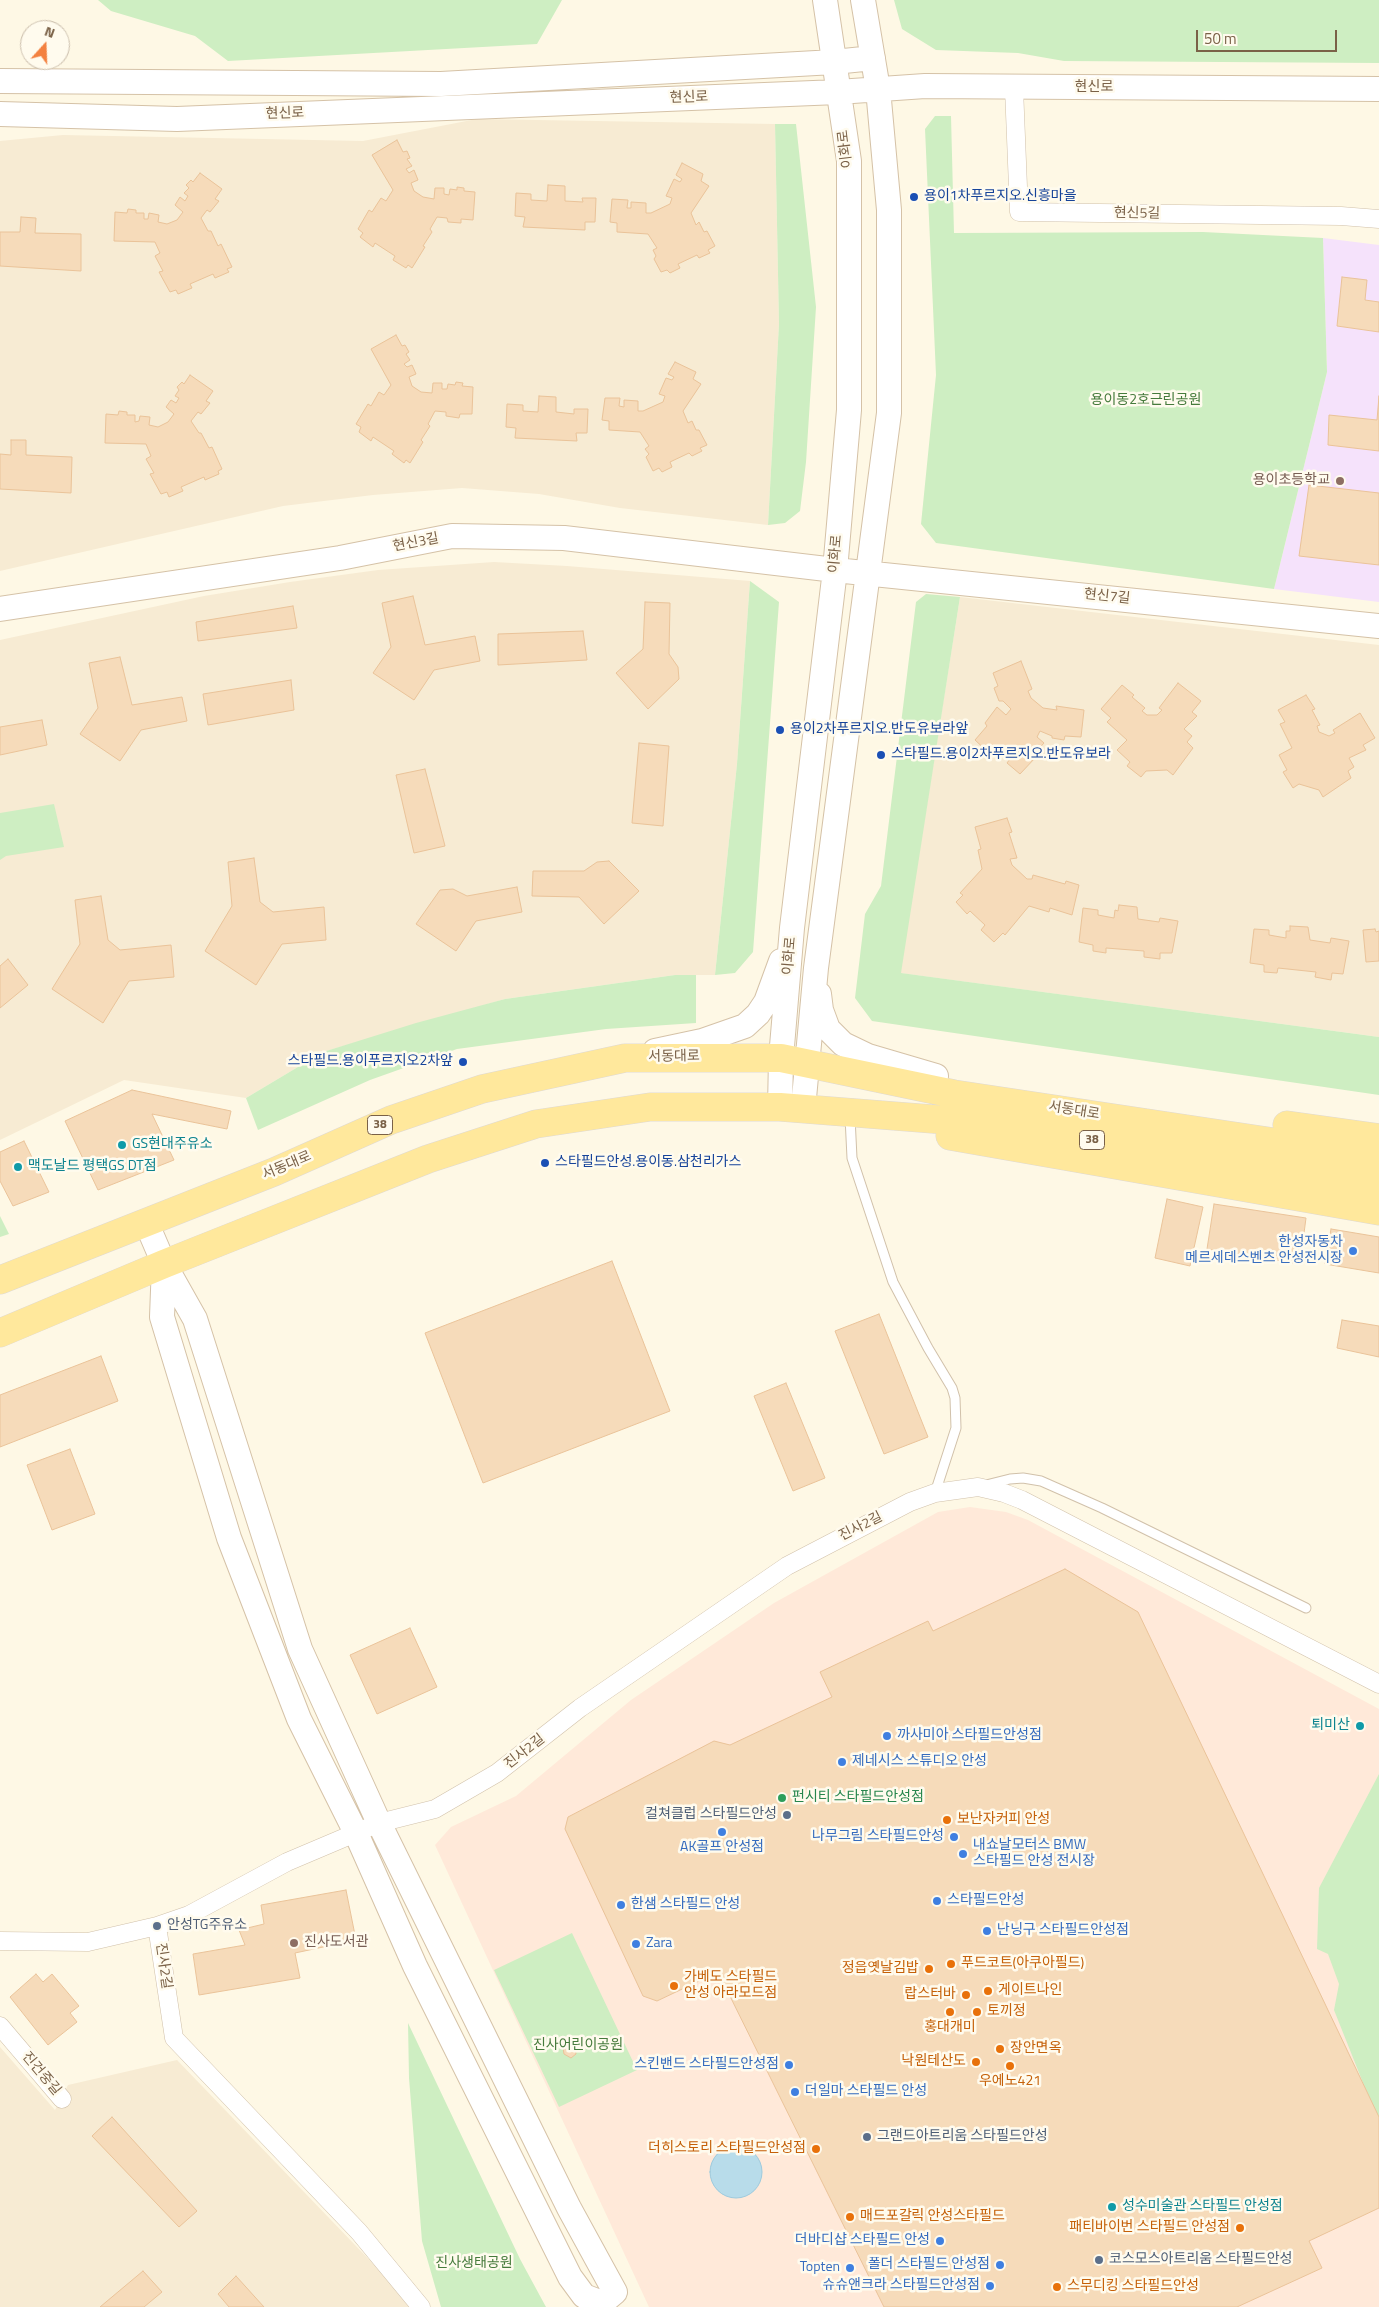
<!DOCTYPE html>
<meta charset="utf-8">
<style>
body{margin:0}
#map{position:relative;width:1379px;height:2307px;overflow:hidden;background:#fef8e5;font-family:"Titillium Web",sans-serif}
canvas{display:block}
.north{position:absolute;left:20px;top:20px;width:50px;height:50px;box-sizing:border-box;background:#fffbee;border:1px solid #cabdab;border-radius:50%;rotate:20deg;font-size:14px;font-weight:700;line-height:20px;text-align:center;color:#7a6147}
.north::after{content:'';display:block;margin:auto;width:18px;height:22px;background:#f38140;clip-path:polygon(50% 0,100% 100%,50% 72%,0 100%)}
.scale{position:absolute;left:1196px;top:30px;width:141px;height:22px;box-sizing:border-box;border:2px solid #7a6147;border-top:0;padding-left:6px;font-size:15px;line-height:18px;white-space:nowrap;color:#7a6147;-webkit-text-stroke:4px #fffbee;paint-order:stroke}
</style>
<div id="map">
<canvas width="1379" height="2307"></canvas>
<div class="north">N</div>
<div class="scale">50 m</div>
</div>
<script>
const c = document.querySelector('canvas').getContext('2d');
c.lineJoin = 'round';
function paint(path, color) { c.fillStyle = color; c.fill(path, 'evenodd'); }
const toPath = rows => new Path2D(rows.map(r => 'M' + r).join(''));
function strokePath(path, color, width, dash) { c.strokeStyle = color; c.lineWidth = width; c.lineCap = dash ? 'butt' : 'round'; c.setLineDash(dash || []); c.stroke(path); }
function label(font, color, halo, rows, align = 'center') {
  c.font = font + ' "Titillium Web","Noto Sans KR",sans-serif'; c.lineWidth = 5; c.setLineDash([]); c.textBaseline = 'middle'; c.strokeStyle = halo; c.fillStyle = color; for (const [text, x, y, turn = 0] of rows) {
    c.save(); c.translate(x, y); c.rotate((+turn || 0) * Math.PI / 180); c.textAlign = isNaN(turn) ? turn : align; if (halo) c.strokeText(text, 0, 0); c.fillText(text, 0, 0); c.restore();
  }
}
paint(toPath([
 [477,119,775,124,779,324,768,525,620,508,539,494,462,488,373,495,283,506,0,571,0,141,63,135,363,141],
 [494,562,567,566,750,581,737,764,715,975,675,975,505,999,323,1052,246,1098,124,1080,0,1140,0,640,204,596,290,582,378,570],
 [960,597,1379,645,1379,1037,900,973],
 [0,2047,55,2110,68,2085,177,2060,381,2272,409,2307,0,2307]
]), '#f7ebd3');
paint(toPath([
 [970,1507,1006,1512,1028,1520,1379,1709,1379,2307,649,2307,435,1845,451,1827,516,1796,631,1700,774,1603,938,1512]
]), '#ffe9d9');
paint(toPath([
 [1323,238,1379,245,1379,602,1274,589,1327,372]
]), '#f5e2fb');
paint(toPath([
 [98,0,562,0,537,44,228,61,195,36,111,11],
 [894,0,1379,0,1379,63,1064,61,1018,53,936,50,902,29],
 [935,116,951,116,954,233,1203,232,1323,238,1327,372,1274,589,936,543,921,524,936,375,925,129],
 [775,124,796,124,816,307,806,462,800,511,785,523,768,525,779,324],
 [750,581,779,602,753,952,735,973,715,975,737,764],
 [926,594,960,597,901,973,1379,1037,1379,1095,872,1021,855,998,865,914,881,886,916,602],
 [54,804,64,847,6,856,0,860,0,813],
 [675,975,696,975,696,1023,606,1029,457,1049,370,1080,258,1130,246,1098,323,1052,416,1023,505,999],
 [0,1216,9,1234,0,1237],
 [1379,1774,1379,2123,1334,2010,1339,1984,1328,1954,1317,1949,1319,1888],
 [572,1933,637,2070,559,2107,494,1970],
 [408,2023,520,2259,546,2307,441,2307,422,2241,409,2078]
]), '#ceeec2');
const water = toPath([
 '710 2172a26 26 0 1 1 52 0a26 26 0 1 1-52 0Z'
]);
paint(water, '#b8dcea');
strokePath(water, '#9dcadd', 1);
const building = toPath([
 [397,140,403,152,407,151,410,158,407,159,412,166,406,169,409,173,414,170,418,180,411,183,414,191,423,197,434,199,435,188,444,188,444,194,449,195,450,189,457,190,457,187,464,188,464,191,475,192,473,220,461,219,461,223,448,222,447,218,437,217,430,229,432,232,423,246,425,247,412,268,408,265,406,268,393,260,395,256,375,243,373,247,360,237,363,233,358,229,369,210,372,212,381,198,386,201,393,190,372,155,397,140],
 [682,163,703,174,701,181,709,186,691,213,696,225,699,222,704,232,707,231,715,246,708,250,710,253,699,258,697,255,678,264,680,268,670,273,667,270,661,272,654,259,656,256,653,250,657,248,648,234,617,232,617,223,610,222,612,199,628,200,627,208,631,208,631,202,646,203,646,213,651,213,670,204,672,198,666,196,674,179,680,182,682,179,676,175,682,163],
 [200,173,222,189,215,199,219,201,210,212,207,210,201,218,208,231,211,231,218,246,221,244,232,267,227,269,229,272,215,278,213,274,190,284,192,288,178,294,176,290,170,292,159,272,163,271,155,256,160,253,155,242,114,241,115,212,127,213,128,209,136,210,136,213,144,213,144,219,148,219,149,213,159,215,158,222,167,224,177,220,183,212,175,205,180,197,185,201,188,196,184,193,189,188,186,185,191,180,193,182,200,173],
 [548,185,565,186,565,201,583,202,582,198,596,198,595,222,585,222,585,230,523,227,525,217,515,216,516,193,531,194,531,200,547,201,548,185],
 [21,217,36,218,35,233,81,234,81,271,0,266,0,232,20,232,21,217],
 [1342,277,1367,280,1365,300,1379,302,1379,332,1337,326,1342,277],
 [396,335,402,346,405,345,409,352,406,354,410,360,404,364,407,367,412,365,416,374,409,377,412,386,421,392,432,393,433,383,442,383,442,389,447,389,448,384,455,385,456,382,463,383,462,386,473,387,472,414,460,414,459,418,446,416,446,412,435,411,428,424,430,426,421,440,423,442,410,463,406,460,404,463,392,454,394,451,373,437,371,441,359,432,361,427,356,424,368,404,371,406,379,392,384,395,391,385,371,349,396,335],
 [675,362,696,372,693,379,701,384,683,411,688,423,692,421,696,430,699,430,707,445,700,448,702,451,692,456,689,453,670,462,672,467,662,472,659,468,653,471,646,457,649,454,645,449,649,446,640,432,609,430,609,421,602,420,605,398,620,398,619,406,624,407,624,400,638,401,638,411,643,411,663,402,665,396,659,394,666,378,672,380,674,377,668,374,675,362],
 [190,375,213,391,206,401,210,403,201,414,198,412,191,421,199,433,201,433,209,448,212,447,222,469,218,471,219,474,205,480,204,477,181,487,183,491,169,497,167,492,161,494,150,474,154,473,146,459,151,456,146,444,105,443,106,414,118,415,119,411,127,412,127,415,135,415,135,422,139,421,140,416,150,417,149,425,158,427,168,422,174,414,166,407,171,400,176,403,179,398,175,396,179,390,177,387,182,382,184,384,190,375],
 [539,396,556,397,556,412,574,414,574,409,588,409,587,433,576,433,577,441,515,438,516,428,506,427,507,404,523,405,523,411,538,412,539,396],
 [1379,396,1379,451,1328,445,1329,415,1377,420,1379,396],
 [11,440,26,440,26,455,72,457,71,493,0,489,0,454,11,455,11,440],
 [1309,485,1379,493,1379,565,1299,556,1309,485],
 [413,596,425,645,475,636,480,661,434,670,414,700,373,673,391,647,382,603,413,596],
 [645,602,670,603,669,654,678,667,679,679,648,709,616,673,643,649,645,602],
 [293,606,297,628,198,641,196,622,293,606],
 [583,631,587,660,498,665,498,634,583,631],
 [120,657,132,705,182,697,187,721,141,730,120,761,80,734,98,708,89,663,120,657],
 [1021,661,1032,689,1028,691,1031,698,1043,708,1057,710,1056,706,1084,710,1081,737,1065,736,1064,740,1052,738,1052,736,1040,731,1037,737,1044,743,1032,756,1035,758,1020,774,1007,763,1010,759,994,748,989,753,975,740,987,726,985,723,997,707,1006,715,1011,709,1003,701,999,701,994,688,998,686,993,673,1021,661],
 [291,680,294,710,208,725,203,694,291,680],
 [1178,683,1201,701,1192,712,1197,716,1184,729,1192,736,1187,742,1193,748,1173,775,1167,770,1146,771,1141,777,1127,766,1130,762,1117,750,1127,740,1107,722,1111,718,1101,709,1122,685,1134,695,1132,697,1145,708,1142,711,1147,715,1157,715,1162,710,1159,708,1178,683],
 [1306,695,1315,709,1312,710,1320,725,1317,726,1319,732,1329,736,1335,733,1333,730,1360,713,1375,738,1363,745,1366,750,1349,758,1354,767,1348,771,1351,778,1323,797,1319,790,1299,784,1293,788,1283,772,1287,770,1279,755,1292,748,1280,724,1285,722,1278,710,1306,695],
 [42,720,47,745,0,755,0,727,42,720],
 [639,743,669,746,663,826,632,823,639,743],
 [425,769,445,846,414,853,396,775,425,769],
 [1007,818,1012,832,1009,833,1017,858,1010,859,1012,865,1027,879,1032,879,1033,875,1065,884,1066,881,1079,885,1072,915,1050,908,1049,912,1029,906,1005,935,1003,933,994,942,981,930,985,925,970,911,967,914,956,902,963,895,960,893,982,869,978,850,981,849,975,827,1007,818],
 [254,858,260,902,273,912,324,907,326,940,282,944,256,985,205,951,232,906,228,862,254,858],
 [609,861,639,891,604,924,579,897,532,896,533,871,584,871,597,862,609,861],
 [517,887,522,912,476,921,456,951,416,924,440,890,453,889,467,896,517,887],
 [101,896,108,940,120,950,171,945,174,977,129,981,103,1023,52,989,80,944,75,900,101,896],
 [1119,905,1137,907,1138,919,1159,922,1160,918,1178,921,1172,953,1160,953,1160,959,1144,957,1144,951,1106,948,1106,953,1093,951,1093,945,1079,942,1083,908,1098,910,1098,915,1114,918,1115,910,1118,911,1119,905],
 [1290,926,1308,927,1310,940,1330,943,1331,938,1349,941,1343,974,1332,973,1331,980,1315,977,1316,972,1278,968,1277,973,1264,972,1264,965,1250,963,1254,929,1269,930,1269,935,1286,938,1286,931,1290,931,1290,926],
 [1375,929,1376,932,1379,931,1379,961,1366,962,1363,930,1375,929],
 [8,959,28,985,0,1008,0,966,8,959],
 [132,1090,231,1111,227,1129,152,1114,174,1160,98,1190,65,1121,132,1090],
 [24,1141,49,1192,13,1206,0,1181,0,1152,24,1141],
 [1167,1199,1203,1207,1190,1266,1155,1258,1167,1199],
 [1214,1204,1306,1218,1300,1264,1207,1249,1214,1204],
 [1331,1229,1379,1237,1379,1273,1325,1264,1331,1229],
 [612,1261,670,1411,483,1483,425,1333,612,1261],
 [879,1314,928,1437,884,1454,835,1331,879,1314],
 [1342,1320,1379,1326,1379,1357,1337,1348,1342,1320],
 [101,1356,118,1401,0,1447,0,1395,101,1356],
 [786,1383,825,1478,793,1491,754,1396,786,1383],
 [70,1449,95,1514,52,1530,27,1465,70,1449],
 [1065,1569,1138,1612,1379,2117,1379,2208,1309,2241,1322,2268,1237,2307,884,2307,718,1972,657,2001,643,1996,565,1829,568,1817,714,1741,730,1745,832,1697,820,1672,928,1621,933,1631,1065,1569],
 [410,1628,437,1687,377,1714,350,1655,410,1628],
 [346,1890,356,1940,295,1953,300,1978,199,1995,193,1954,245,1945,239,1930,264,1924,261,1905,346,1890],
 [36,1974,43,1982,52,1974,79,2006,70,2013,77,2022,48,2045,10,1997,36,1974],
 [569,2044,575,2047,576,2054,571,2058,564,2054,563,2048,569,2044],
 [112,2117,197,2211,179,2227,92,2136,112,2117],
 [143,2271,162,2292,144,2307,100,2307,143,2271],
 [236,2276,264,2307,229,2307,218,2294,236,2276]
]);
paint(building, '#f6dbba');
strokePath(building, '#eac399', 1);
const lane = toPath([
 [850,1117,852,1158,893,1282,928,1348,952,1388,955,1398,956,1428,935,1493],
 [986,1485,1010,1479,1023,1478,1041,1481,1102,1508,1306,1608]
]);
const street = toPath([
 [1014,88,1019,212,1341,216,1379,219],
 [0,1941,88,1942,157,1926],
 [0,2026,62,2099],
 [421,2307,359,2232,174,2038,157,1926,189,1915,287,1862,379,1823,435,1809,497,1773,580,1708,787,1566,910,1502,935,1493,978,1487,1004,1493,1022,1500,1379,1684]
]);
const secondary = toPath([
 [0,81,441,84,834,62,873,58],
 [0,114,177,119,838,92,925,86,1379,89],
 [0,609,340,558,452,536,564,538,835,570,1379,626],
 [819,994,821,1010,828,1029,843,1044,868,1056,936,1076],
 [655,1051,702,1041,745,1026,758,1014,766,1002,781,961],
 [780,1107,781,1058,792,928,835,570,849,410,849,161,825,0],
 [803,1109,816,968,889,413,889,210,878,89,863,0],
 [146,1222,164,1264,195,1319,300,1649,379,1823,569,2208,615,2292,602,2303,584,2296,570,2277,415,1966,356,1833,299,1719,229,1538,162,1317,164,1264]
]);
const primary = toPath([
 [1287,1125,1379,1138],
 [950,1136,1379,1211],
 [0,1280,274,1172,391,1120,482,1089,625,1058,781,1058,954,1094,1379,1158],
 [0,1333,164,1264,428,1159,536,1124,650,1107,780,1107,996,1124,1379,1183]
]);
strokePath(lane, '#d1c1aa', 11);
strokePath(street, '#d1c1aa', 19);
strokePath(secondary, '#d5c2a7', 26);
strokePath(primary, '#dfd9d3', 29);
strokePath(lane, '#fff', 9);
strokePath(street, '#fff', 18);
strokePath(secondary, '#fff', 24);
strokePath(primary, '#ffe89c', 28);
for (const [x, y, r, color] of [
 [914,197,5,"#1a4fb4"],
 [1340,481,5,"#8d6e63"],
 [780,730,5,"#1a4fb4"],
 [881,755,5,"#1a4fb4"],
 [463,1062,5,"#1a4fb4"],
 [122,1145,5,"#0f9aa8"],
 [545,1163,5,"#1a4fb4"],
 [18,1167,5,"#0f9aa8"],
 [1353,1251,5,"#3f7fe0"],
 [1360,1726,5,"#0f9aa8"],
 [887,1736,5,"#3f7fe0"],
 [842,1762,5,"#3f7fe0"],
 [782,1798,5,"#2e9e5b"],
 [787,1815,5,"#5c6f8a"],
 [947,1820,5,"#e8710a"],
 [722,1832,5,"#3f7fe0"],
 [954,1837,5,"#3f7fe0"],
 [963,1854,5,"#3f7fe0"],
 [937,1901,5,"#3f7fe0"],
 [621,1905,5,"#3f7fe0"],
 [157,1926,5,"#5c6f8a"],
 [987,1931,5,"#3f7fe0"],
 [294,1943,5,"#8d6e63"],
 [636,1944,5,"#3f7fe0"],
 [951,1964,5,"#e8710a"],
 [929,1969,5,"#e8710a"],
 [674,1986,5,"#e8710a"],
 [988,1991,5,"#e8710a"],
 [966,1995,5,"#e8710a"],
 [950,2012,5,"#e8710a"],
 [977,2012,5,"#e8710a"],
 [1000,2049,5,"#e8710a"],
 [976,2062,5,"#e8710a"],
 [789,2065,5,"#3f7fe0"],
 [1010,2066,5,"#e8710a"],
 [795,2092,5,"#3f7fe0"],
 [867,2137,5,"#5c6f8a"],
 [816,2149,5,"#e8710a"],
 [1112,2207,5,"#0f9aa8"],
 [850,2217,5,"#e8710a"],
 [1240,2228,5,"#e8710a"],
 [940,2241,5,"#3f7fe0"],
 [1099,2260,5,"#5c6f8a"],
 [1000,2265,5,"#3f7fe0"],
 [850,2268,5,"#3f7fe0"],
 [990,2286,5,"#3f7fe0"],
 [1057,2287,5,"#e8710a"]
]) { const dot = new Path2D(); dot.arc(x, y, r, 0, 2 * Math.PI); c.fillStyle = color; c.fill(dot); strokePath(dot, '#fffbee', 2); }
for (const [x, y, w] of [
 [380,1125,25],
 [1092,1140,25]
]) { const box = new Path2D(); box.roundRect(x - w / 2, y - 9.5, w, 19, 4); c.fillStyle = '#fffbee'; c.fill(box); strokePath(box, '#7a6147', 1); }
label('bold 12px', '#7a6147', null, [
 ["38",380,1125],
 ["38",1092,1140]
]);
label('14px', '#7a6147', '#fffbee', [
 ["현신로",1094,88],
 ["현신로",689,98,-2],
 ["현신로",285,114,-2],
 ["이화로",846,149,-97],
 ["현신5길",1137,214,1],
 ["현신3길",416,543,-11],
 ["이화로",836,554,-85],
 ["현신7길",1107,597,6],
 ["이화로",790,956,-85],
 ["서동대로",674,1057,-1],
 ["서동대로",1074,1111,9],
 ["서동대로",287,1166,-23],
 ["진사2길",861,1527,-27],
 ["진사2길",525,1752,-38],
 ["진사2길",163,1966,82],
 ["진건중길",41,2074,50]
]);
label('14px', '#164399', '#fffbee', [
 ["용이1차푸르지오.신흥마을",924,197],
 ["용이2차푸르지오.반도유보라앞",790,730],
 ["스타필드.용이2차푸르지오.반도유보라",891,755],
 ["스타필드.용이푸르지오2차앞",453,1062,"right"],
 ["스타필드안성.용이동.삼천리가스",555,1163]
], 'left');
label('14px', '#467b3c', '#fffbee', [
 ["용이동2호근린공원",1146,401],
 ["진사어린이공원",578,2046],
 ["진사생태공원",474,2264]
]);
label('14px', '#785e54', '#fffbee', [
 ["용이초등학교",1330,481],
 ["진사도서관",304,1943,"left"]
], 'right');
label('14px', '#0d838f', '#fffbee', [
 ["GS현대주유소",132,1145],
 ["맥도날드 평택GS DT점",28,1167],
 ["퇴미산",1350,1726,"right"],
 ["성수미술관 스타필드 안성점",1122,2207]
], 'left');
label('14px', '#366cbe', '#fffbee', [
 ["한성자동차",1343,1243,"right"],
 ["메르세데스벤츠 안성전시장",1343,1259,"right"],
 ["까사미아 스타필드안성점",897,1736],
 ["제네시스 스튜디오 안성",852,1762],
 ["나무그림 스타필드안성",944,1837,"right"],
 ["내쇼날모터스 BMW",973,1846],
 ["스타필드 안성 전시장",973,1862],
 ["AK골프 안성점",722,1848,"center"],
 ["스타필드안성",947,1901],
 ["한샘 스타필드 안성",631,1905],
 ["난닝구 스타필드안성점",997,1931],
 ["Zara",646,1944],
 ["스킨밴드 스타필드안성점",779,2065,"right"],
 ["더일마 스타필드 안성",805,2092],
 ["더바디샵 스타필드 안성",930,2241,"right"],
 ["폴더 스타필드 안성점",990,2265,"right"],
 ["Topten",840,2268,"right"],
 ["슈슈앤크라 스타필드안성점",980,2286,"right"]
], 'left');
label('14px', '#27864d', '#fffbee', [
 ["펀시티 스타필드안성점",792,1798]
], 'left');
label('14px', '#4e5e75', '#fffbee', [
 ["컬쳐클럽 스타필드안성",777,1815,"right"],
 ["안성TG주유소",167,1926],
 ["그랜드아트리움 스타필드안성",877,2137],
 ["코스모스아트리움 스타필드안성",1109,2260]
], 'left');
label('14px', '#c56008', '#fffbee', [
 ["보난자커피 안성",957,1820],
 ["푸드코트(아쿠아필드)",961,1964],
 ["정읍옛날김밥",919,1969,"right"],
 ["가베도 스타필드",684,1978],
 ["안성 아라모드점",684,1994],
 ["게이트나인",998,1991],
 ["랍스터바",956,1995,"right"],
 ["토끼정",987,2012],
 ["홍대개미",950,2028,"center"],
 ["장안면옥",1010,2049],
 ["낙원테산도",966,2062,"right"],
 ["우에노421",1010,2082,"center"],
 ["더히스토리 스타필드안성점",806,2149,"right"],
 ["매드포갈릭 안성스타필드",860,2217],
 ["패티바이번 스타필드 안성점",1230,2228,"right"],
 ["스무디킹 스타필드안성",1067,2287]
], 'left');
</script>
